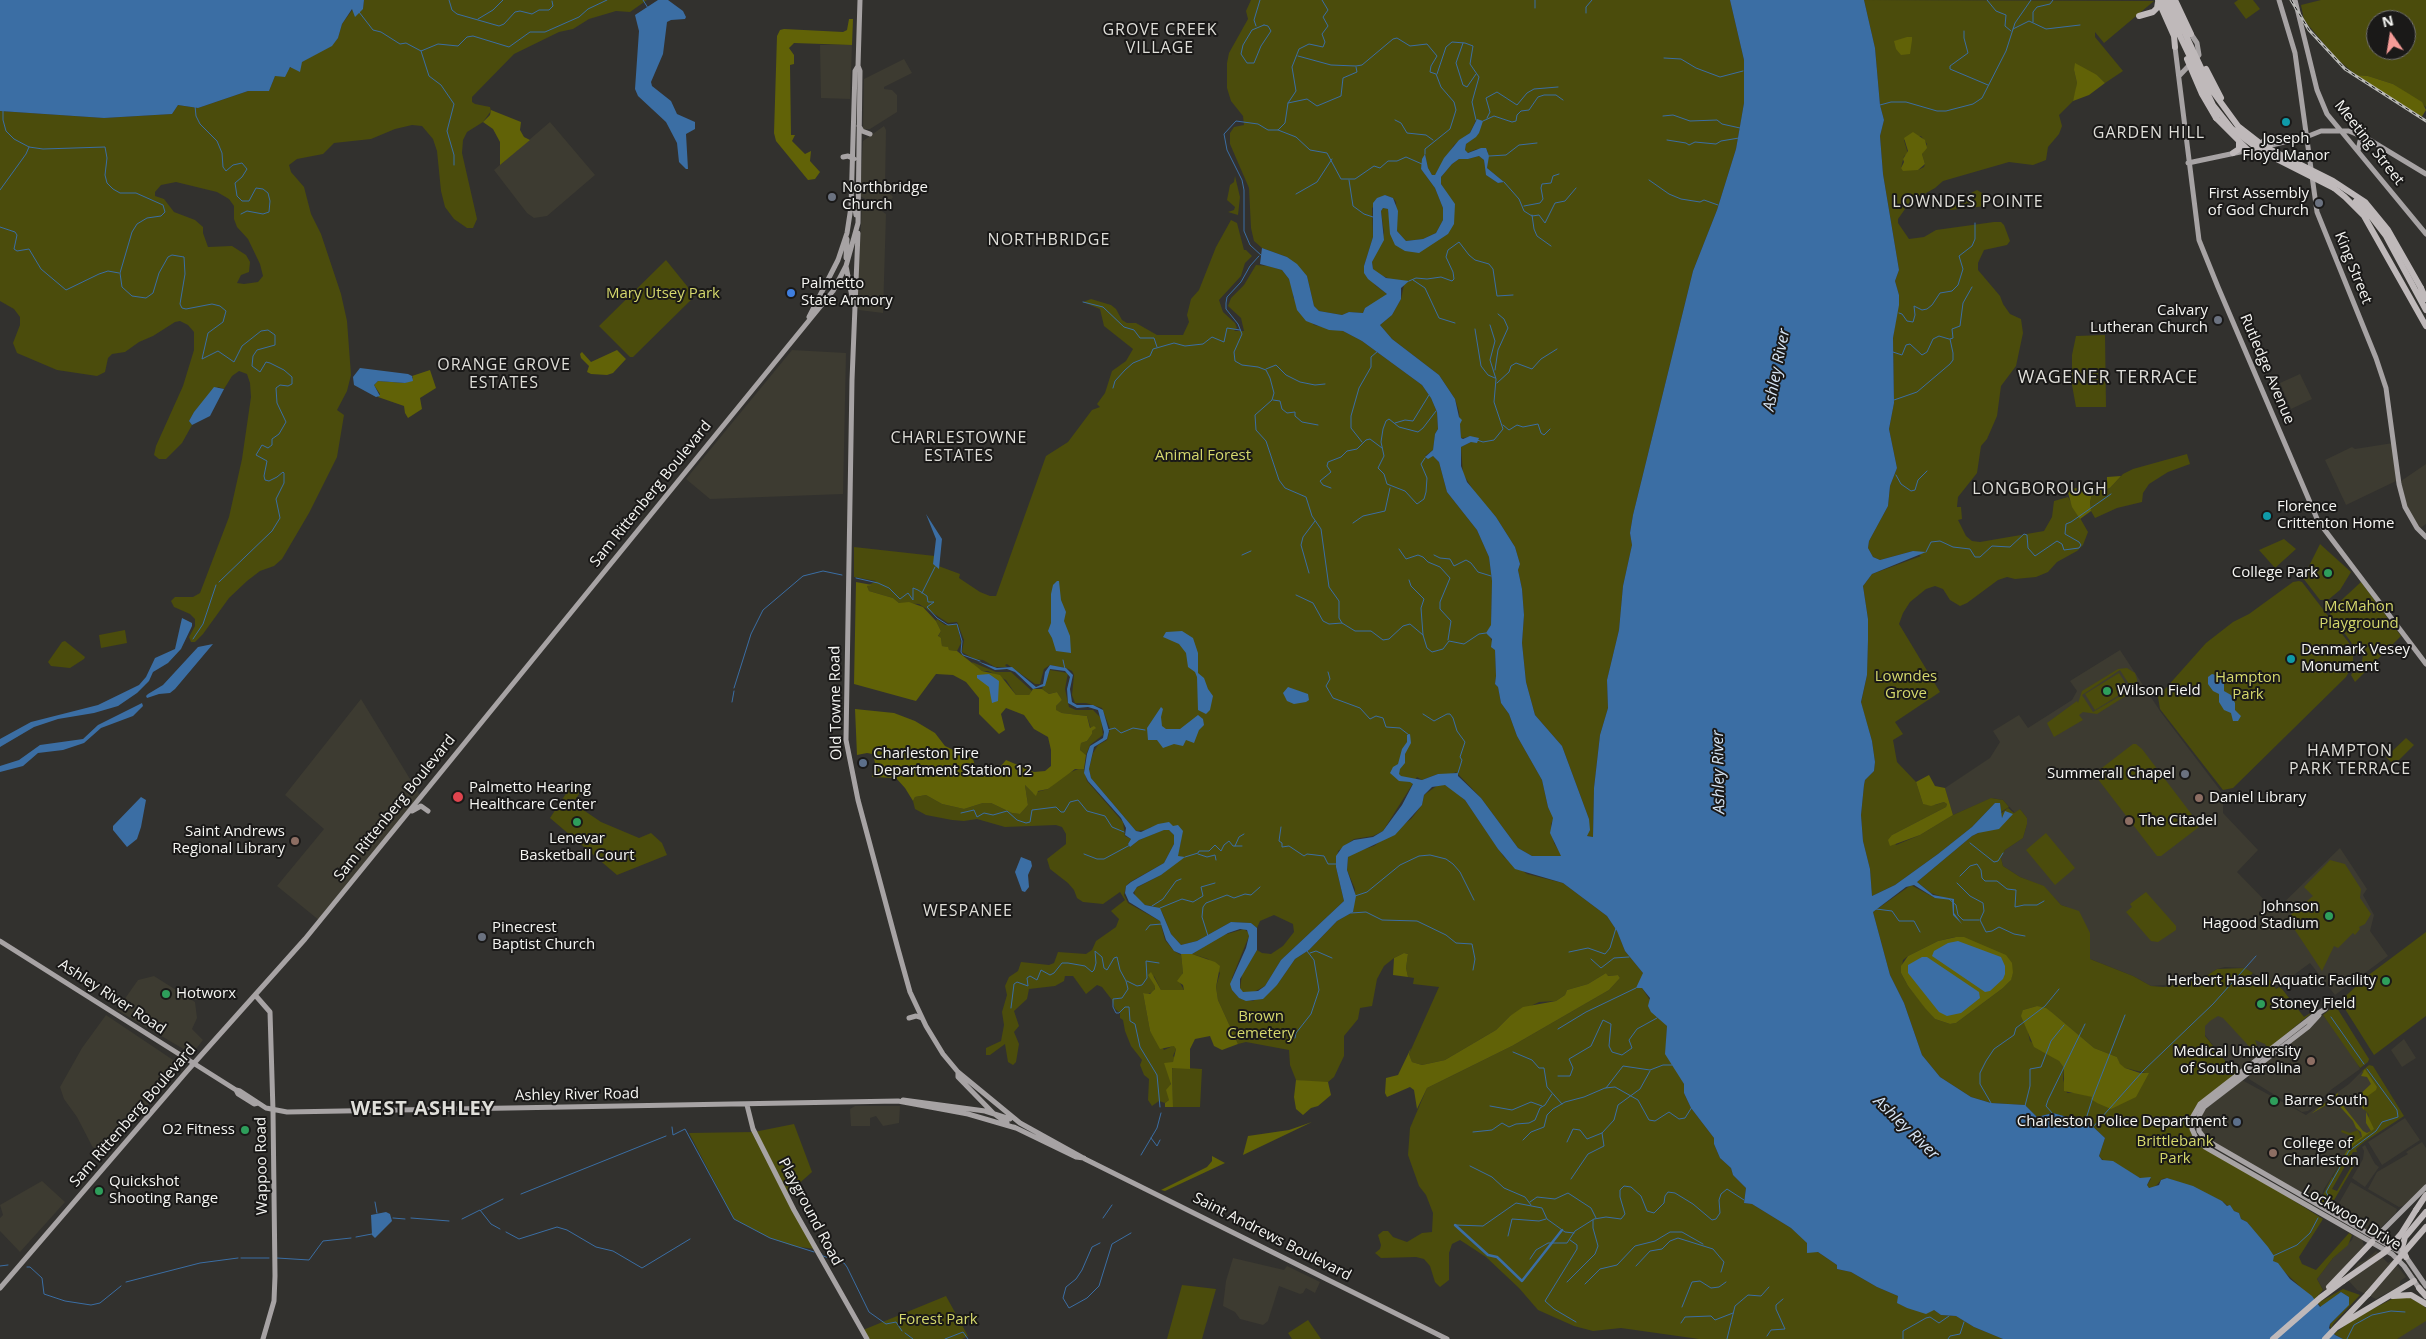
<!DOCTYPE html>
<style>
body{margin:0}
#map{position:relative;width:2426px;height:1339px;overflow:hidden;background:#32312e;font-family:"Open Sans",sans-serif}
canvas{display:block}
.north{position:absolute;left:2366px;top:10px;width:50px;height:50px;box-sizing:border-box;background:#1a1918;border:1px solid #72716f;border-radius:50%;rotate:347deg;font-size:14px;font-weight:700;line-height:20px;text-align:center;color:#f5f5f2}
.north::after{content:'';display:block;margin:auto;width:18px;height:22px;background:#f59b97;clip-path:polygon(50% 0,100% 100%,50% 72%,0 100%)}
</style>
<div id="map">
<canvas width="2426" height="1339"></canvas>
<div class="north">N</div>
</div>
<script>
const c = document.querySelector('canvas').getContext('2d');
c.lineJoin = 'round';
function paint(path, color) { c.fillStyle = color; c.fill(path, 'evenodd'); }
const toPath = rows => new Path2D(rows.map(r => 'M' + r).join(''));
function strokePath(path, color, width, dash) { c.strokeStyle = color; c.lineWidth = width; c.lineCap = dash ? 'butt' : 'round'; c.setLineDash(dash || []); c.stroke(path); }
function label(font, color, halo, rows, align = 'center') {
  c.font = font + ' "Open Sans",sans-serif'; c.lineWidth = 4; c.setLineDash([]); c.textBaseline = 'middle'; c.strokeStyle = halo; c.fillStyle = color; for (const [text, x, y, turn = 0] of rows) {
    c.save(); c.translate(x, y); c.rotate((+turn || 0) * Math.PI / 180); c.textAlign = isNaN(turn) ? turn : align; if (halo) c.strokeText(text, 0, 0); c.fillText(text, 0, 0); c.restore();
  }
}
paint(toPath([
 [820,45,852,45,850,99,821,98],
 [904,59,912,73,884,87,884,89,892,90,897,95,897,112,870,129,863,129,864,79],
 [550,122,595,175,547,216,534,218,527,213,494,170],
 [884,126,886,130,885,189,893,197,884,209,860,196,863,141],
 [866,204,876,207,886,214,883,313,859,310,857,306,862,205],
 [792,350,846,353,843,494,710,499,686,479],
 [2300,374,2312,399,2291,409,2280,383],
 [2393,443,2396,481,2346,505,2325,460,2352,447,2355,449],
 [2426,464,2426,524,2419,529,2407,508,2401,481],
 [2120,650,2160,711,2220,790,2223,797,2223,813,2258,850,2237,872,2275,911,2340,848,2367,889,2363,895,2374,915,2370,931,2388,956,2335,995,2310,963,2276,988,2245,968,2225,967,2217,969,2200,980,2188,983,2151,986,2133,976,2090,959,2090,953,2067,907,2061,905,2044,887,2020,877,2003,866,2001,858,2005,850,2023,838,2027,824,2027,818,2020,809,2015,813,2003,800,1992,798,1953,815,1945,788,1990,758,2000,742,1993,731,2019,715,2028,728,2072,700,2077,691,2070,681],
 [361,699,421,797,320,921,277,886,324,829,285,795],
 [154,976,195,1002,197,1018,192,1029,203,1040,192,1054,117,1010,138,980],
 [2222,1007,2253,1039,2266,1044,2268,1049,2240,1071,2227,1063,2198,1026],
 [106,1015,182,1066,103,1157,92,1146,77,1117,64,1099,60,1087,82,1048],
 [2323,1015,2352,1054,2360,1069,2332,1089,2308,1111,2302,1112,2249,1079,2248,1075],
 [2404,1039,2416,1058,2402,1067,2391,1050],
 [2362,1071,2374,1085,2369,1115,2372,1130,2353,1143,2324,1189,2319,1203,2209,1140,2200,1131,2202,1112,2242,1080,2306,1115,2349,1084],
 [855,1106,900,1106,899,1123,883,1126,876,1116,870,1118,870,1126,851,1126,850,1109],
 [2405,1118,2420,1140,2382,1165,2368,1142],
 [2422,1142,2426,1148,2426,1185,2403,1206,2399,1207,2368,1189,2377,1172,2408,1154,2406,1152],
 [2365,1145,2375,1164,2379,1167,2365,1187,2352,1178,2363,1159,2364,1151,2362,1147],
 [42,1181,65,1202,20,1252,0,1231,0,1218,3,1215,0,1205],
 [2351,1182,2397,1209,2396,1213,2375,1233,2373,1234,2334,1212],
 [2354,1234,2362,1239,2364,1246,2324,1291,2317,1279,2333,1258,2352,1240],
 [2376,1251,2388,1263,2393,1260,2406,1277,2400,1281,2400,1286,2376,1299,2357,1290,2348,1280,2358,1263,2366,1260],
 [1233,1258,1284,1270,1287,1266,1320,1282,1315,1293,1306,1288,1303,1293,1300,1294,1279,1286,1268,1321,1263,1325,1240,1319,1235,1312,1223,1306,1226,1281],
 [2426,1320,2426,1339,2396,1339,2411,1329]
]), '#3d3b31');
paint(toPath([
 [364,0,647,0,630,12,616,11,589,19,573,29,559,32,514,54,472,97,472,102,475,104,490,107,491,111,483,122,467,132,463,140,462,153,477,219,473,228,467,228,454,219,445,207,441,191,437,151,433,139,422,126,412,125,395,129,371,139,334,143,323,154,297,159,289,165,291,172,304,187,311,214,321,234,341,294,347,321,351,375,347,391,337,410,344,415,337,457,309,513,282,559,274,566,260,571,247,581,229,598,203,634,195,642,191,642,189,637,195,626,195,619,190,614,174,607,171,601,175,597,193,597,200,593,229,517,242,459,251,397,250,383,247,374,239,371,232,376,224,389,218,387,194,412,189,421,192,425,182,443,166,459,159,459,154,455,156,446,183,386,194,350,194,332,188,325,180,321,175,322,153,336,139,342,125,352,112,354,108,358,105,372,97,376,57,370,17,353,13,343,20,325,20,317,14,309,0,301,0,111,104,118,172,114,178,105,198,108,248,91,269,91,275,76,332,45,338,38,342,24,353,9,363,9],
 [176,182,217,192,229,199,234,206,234,219,237,227,248,239,260,264,263,276,258,282,244,284,237,283,241,275,249,272,250,262,246,255,232,246,208,247,203,233,203,227,195,220,174,212,164,199,155,196,155,192,161,185],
 [1251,0,1730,0,1744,60,1744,103,1736,149,1717,210,1693,271,1633,515,1630,533,1632,545,1623,586,1619,630,1607,680,1608,708,1600,735,1594,788,1593,837,1587,836,1589,819,1562,746,1535,715,1526,682,1522,643,1524,615,1522,589,1518,570,1520,564,1515,547,1496,517,1477,496,1463,474,1461,447,1471,442,1473,437,1461,438,1459,412,1455,399,1439,375,1392,339,1380,325,1392,315,1401,299,1404,285,1378,274,1373,269,1372,262,1384,233,1381,211,1383,208,1388,209,1388,213,1405,251,1448,234,1445,190,1441,184,1441,177,1452,164,1459,159,1468,159,1479,156,1484,160,1486,175,1498,183,1504,182,1487,168,1488,151,1477,149,1467,153,1465,150,1466,144,1479,133,1480,121,1476,120,1470,133,1454,145,1435,175,1432,175,1428,168,1425,154,1421,169,1435,188,1443,208,1443,220,1436,233,1423,239,1406,241,1397,231,1396,202,1393,198,1385,195,1372,208,1373,237,1364,266,1375,285,1387,294,1386,297,1365,308,1363,313,1349,312,1342,315,1319,311,1314,306,1307,276,1287,257,1262,248,1254,241,1251,228,1249,188,1230,144,1230,133,1234,127,1244,125,1243,116,1231,101,1227,88,1227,63,1229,53,1248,19,1246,11],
 [1864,0,2154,1,2104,43,2095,32,2095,37,2123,71,2105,83,2097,75,2074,70,2077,83,2076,91,2073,101,2059,115,2062,126,2059,134,2048,147,2046,160,2033,165,2009,162,1943,181,1935,188,1910,202,1898,219,1898,223,1909,239,1924,237,1936,230,1994,222,2001,222,2004,225,2010,241,2007,245,1984,250,1978,263,1978,270,2000,296,2003,304,2010,314,2021,319,2023,333,2016,366,2001,386,1997,416,1987,439,1981,446,1977,473,1958,497,1957,507,1961,507,1962,519,1958,520,1966,536,1972,541,1980,542,2044,531,2052,517,2054,501,2068,497,2088,532,2083,545,2077,551,2057,562,2048,572,2036,577,2015,579,2007,577,1998,580,1967,603,1960,606,1950,600,1943,589,1935,586,1926,589,1910,602,1903,613,1899,624,1940,692,1895,722,1903,734,1893,740,1897,762,1916,782,1923,804,1935,805,1944,802,1947,804,1946,807,1892,835,1896,845,1920,835,1953,815,1991,798,2003,800,2009,807,2001,812,2000,803,1995,803,1972,827,1938,854,1895,885,1872,896,1870,869,1863,841,1861,815,1864,785,1865,780,1874,771,1875,762,1872,741,1861,703,1867,675,1868,619,1863,586,1872,574,1921,556,1913,551,1880,560,1873,557,1868,548,1869,541,1888,506,1890,486,1897,468,1889,429,1894,403,1893,338,1899,295,1895,281,1899,270,1883,174,1880,136,1884,120,1880,105,1875,48],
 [1921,136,1927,144,1922,154,1925,164,1924,167,1918,170,1901,168,1904,156,1908,154,1904,140],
 [2238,0,2253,0,2260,9,2246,19,2234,3],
 [2321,0,2426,0,2426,107,2393,84,2368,76,2356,75,2336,58,2304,20,2301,5],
 [2376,20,2406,20,2406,50,2376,50],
 [1235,176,1240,197,1238,215,1228,212,1234,210,1235,207,1227,200,1230,185,1234,182],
 [1977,190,1982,193,1986,206,1950,210,1950,205,1953,202],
 [1231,220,1237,223,1244,250,1246,250,1252,256,1245,263,1241,276,1219,300,1223,312,1235,323,1237,328,1234,331,1244,331,1241,318,1228,306,1231,298,1244,285,1256,265,1268,266,1282,270,1289,279,1293,288,1293,297,1314,325,1343,331,1362,341,1422,385,1431,398,1437,412,1438,429,1435,434,1433,450,1425,456,1433,456,1439,462,1447,492,1477,530,1489,557,1492,581,1491,625,1488,631,1495,650,1496,676,1495,684,1498,687,1501,703,1509,714,1517,736,1542,780,1548,807,1554,818,1551,824,1554,843,1562,856,1532,856,1518,848,1481,798,1456,772,1450,775,1438,774,1422,780,1417,777,1383,831,1373,836,1354,839,1338,851,1336,867,1344,901,1281,960,1265,986,1254,992,1243,992,1240,989,1242,974,1257,950,1262,953,1271,954,1283,946,1294,932,1293,924,1274,915,1260,921,1257,928,1251,923,1231,922,1197,941,1181,945,1171,934,1162,912,1156,907,1145,905,1135,897,1134,889,1161,875,1174,863,1181,842,1173,826,1151,827,1146,830,1136,831,1091,778,1089,769,1093,753,1098,745,1107,740,1110,729,1102,708,1086,703,1075,703,1072,695,1074,675,1072,671,1066,668,1050,665,1044,669,1040,684,1035,684,1007,664,1005,665,1007,667,995,667,983,660,974,659,962,652,964,640,957,622,948,623,919,604,899,603,893,598,869,591,867,586,876,581,854,577,854,547,935,556,933,564,960,574,959,578,980,592,990,596,996,596,1046,456,1068,442,1092,410,1100,407,1097,404,1105,393,1112,371,1126,361,1133,349,1104,326,1100,309,1083,302,1091,299,1111,305,1116,309,1122,320,1127,323,1136,323,1157,335,1183,335,1189,322,1187,315,1191,299,1199,290,1216,247],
 [666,260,695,296,633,357,630,357,599,326],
 [2105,335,2106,407,2076,407,2072,385,2072,355,2076,336],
 [2187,454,2190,464,2168,472,2149,484,2143,493,2142,502,2117,508,2095,518,2091,511,2090,502,2092,494,2110,488,2123,474,2133,469],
 [2284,539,2296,549,2275,568,2259,550],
 [2320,544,2351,572,2340,590,2328,600,2320,600,2303,578],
 [2299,581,2302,582,2349,643,2353,651,2353,665,2346,677,2233,788,2223,790,2160,709,2158,697,2206,643,2233,622,2249,614,2293,582],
 [2361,582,2401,636,2355,682,2351,675,2353,672,2360,673,2363,655,2356,653,2351,642,2330,614,2334,607],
 [937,619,945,625,956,624,958,627,961,643,957,651,949,650,947,647,942,646,941,638,938,637,941,631,936,621],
 [125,630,127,643,101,648,99,635],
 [65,641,85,657,84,659,70,668,51,666,48,662,62,642],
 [972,662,996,672,1011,672,1032,691,1029,695,1016,695,1006,680,988,671,982,671,974,666],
 [2127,668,2135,673,2137,679,2137,685,2132,692,2097,714,2083,712,2079,715,2083,720,2054,737,2047,723,2077,701,2078,703,2082,691,2118,669],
 [2120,670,2132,689,2093,712,2082,695],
 [1050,670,1068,673,1065,689,1069,707,1076,710,1093,710,1101,718,1103,735,1090,745,1086,755,1080,750,1081,743,1087,741,1092,734,1092,731,1095,728,1091,729,1087,716,1062,713,1055,710,1056,706,1062,700,1057,692,1049,694,1042,689],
 [2119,673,2129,689,2095,710,2085,694],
 [2406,738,2414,745,2394,765,2386,757],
 [2133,744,2136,744,2142,749,2199,824,2199,827,2161,856,2157,856,2094,774],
 [1081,768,1084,769,1087,781,1123,822,1125,836,1131,839,1128,844,1130,847,1139,840,1163,830,1169,830,1174,835,1174,844,1164,863,1130,882,1126,886,1124,895,1128,903,1160,921,1165,940,1174,951,1181,955,1183,972,1180,983,1184,990,1161,990,1154,976,1152,979,1156,986,1153,992,1148,994,1143,993,1150,1031,1164,1050,1175,1045,1176,1049,1173,1056,1175,1058,1173,1062,1169,1100,1165,1103,1159,1101,1152,1106,1148,1100,1149,1079,1144,1075,1140,1065,1142,1060,1131,1046,1125,1031,1123,1020,1120,1018,1120,1013,1115,1009,1112,1000,1102,987,1097,985,1086,994,1073,976,1065,976,1064,981,1055,986,1029,989,1027,999,1014,1011,1019,1026,1014,1032,1019,1044,1016,1062,1013,1065,1008,1062,1005,1044,990,1055,986,1055,986,1048,1001,1041,1004,1025,1002,1012,1007,995,1005,986,1009,977,1018,971,1021,962,1049,965,1054,963,1058,952,1086,954,1092,950,1096,941,1116,927,1119,919,1111,911,1125,900,1120,892,1103,904,1083,902,1077,898,1074,890,1068,883,1050,869,1047,859,1066,844,1066,834,1062,827,1056,825,1005,827,977,819,964,821,952,820,926,815,915,809,913,801,915,797,926,795,942,804,964,809,983,803,991,803,1012,813,1020,814,1028,805,1025,785,1033,793,1048,789,1063,775],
 [1438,785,1445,785,1453,789,1465,800,1504,857,1527,874,1563,883,1607,916,1617,931,1625,951,1643,973,1642,988,1667,1026,1666,1047,1684,1084,1684,1093,1691,1108,1714,1138,1714,1144,1720,1158,1731,1168,1733,1175,1746,1188,1744,1203,1752,1204,1791,1228,1818,1252,1837,1265,1837,1269,1851,1272,1877,1287,1898,1296,1898,1303,1907,1308,1934,1310,1941,1315,1956,1316,1974,1327,2003,1339,1699,1339,1621,1328,1593,1331,1574,1326,1538,1310,1519,1288,1486,1257,1460,1240,1452,1244,1449,1253,1449,1280,1440,1287,1435,1282,1430,1266,1424,1259,1416,1257,1381,1258,1375,1253,1380,1249,1381,1245,1378,1235,1383,1231,1388,1231,1393,1237,1407,1242,1422,1233,1432,1232,1433,1213,1426,1195,1419,1186,1408,1155,1410,1128,1427,1088,1512,1046,1609,990,1620,978,1618,975,1607,976,1606,973,1588,984,1567,990,1565,995,1556,1001,1539,1002,1510,1016,1496,1030,1445,1060,1422,1065,1412,1062,1409,1054,1439,987,1413,984,1414,978,1408,977,1406,968,1408,954,1404,953,1394,958,1384,966,1377,979,1372,1006,1360,1008,1358,1019,1344,1036,1344,1056,1334,1077,1328,1082,1318,1083,1296,1080,1290,1065,1289,1050,1246,1042,1238,1044,1218,1000,1216,987,1220,973,1208,959,1192,954,1220,936,1244,929,1249,933,1249,936,1232,978,1232,990,1239,998,1253,1001,1277,985,1295,959,1309,950,1337,921,1353,912,1355,889,1347,870,1348,857,1352,853,1374,846,1411,819,1422,805,1424,795],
 [571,786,581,791,573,803,601,822,639,838,651,833,662,843,667,855,617,875,550,818],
 [2008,808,2014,813,2020,809,2027,818,2027,824,2023,838,2005,850,2001,858,2003,866,2020,877,2044,886,2061,905,2079,911,2090,933,2090,959,2133,976,2151,986,2164,987,2200,980,2217,969,2245,968,2253,973,2249,977,2256,978,2265,983,2269,979,2276,989,2279,987,2282,989,2304,1017,2314,1011,2268,1049,2265,1044,2255,1040,2259,1052,2257,1055,2223,1018,2218,1016,2210,1021,2205,1026,2205,1036,2227,1063,2240,1071,2196,1106,2191,1117,2196,1140,2323,1219,2299,1257,2302,1264,2316,1270,2349,1233,2352,1235,2348,1245,2333,1258,2317,1279,2323,1290,2314,1300,2273,1261,2273,1256,2247,1222,2241,1219,2239,1213,2234,1211,2222,1201,2192,1187,2167,1178,2162,1179,2155,1187,2149,1188,2147,1185,2151,1179,2140,1178,2111,1161,2105,1162,2099,1156,2105,1138,2089,1123,2053,1113,2037,1117,2025,1105,1991,1103,1971,1097,1940,1077,1922,1055,1904,1003,1890,975,1873,912,1911,885,1935,898,1942,897,1931,893,1917,882,1972,836,2010,818,2011,813,2003,818,2000,814],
 [1955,937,2013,973,2010,981,2003,988,1956,1023,1950,1024,1935,1019,1908,986,1901,973,1903,960,1908,956,1938,941],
 [2037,1006,2055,1015,2094,1048,2117,1057,2120,1065,2125,1068,2146,1073,2097,1103,2093,1097,2078,1093,2067,1093,2063,1079,2064,1068,2059,1061,2030,1041,2023,1010],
 [2046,833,2075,868,2055,885,2026,850],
 [2330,860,2345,864,2361,889,2360,898,2371,914,2365,924,2359,927,2360,929,2355,935,2353,933,2338,948,2334,946,2322,971,2287,918,2313,896,2304,887],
 [2146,892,2176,926,2176,930,2158,942,2151,941,2126,912,2132,907,2130,904],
 [2426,932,2426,1016,2374,1055,2340,1001,2370,974],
 [2333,1007,2337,1008,2369,1059,2368,1062,2360,1068,2323,1015],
 [2369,1065,2373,1066,2404,1116,2364,1142,2356,1149,2357,1152,2353,1152,2332,1189,2337,1191,2358,1155,2358,1159,2330,1207,2327,1208,2319,1203,2332,1177,2336,1179,2333,1177,2335,1173,2353,1143,2351,1136,2341,1132,2342,1130,2350,1133,2358,1130,2361,1137,2372,1130,2367,1124,2369,1115,2356,1099,2374,1085,2362,1071],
 [1172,1067,1202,1069,1200,1107,1173,1107],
 [794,1124,812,1172,786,1195,815,1249,793,1246,770,1238,734,1219,689,1133,754,1132],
 [1182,1285,1216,1289,1202,1339,1167,1339],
 [2343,1289,2360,1295,2333,1324,2331,1329,2330,1324,2345,1309,2349,1297,2341,1292,2322,1308,2318,1303],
 [946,1296,968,1336,962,1339,869,1339,863,1330],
 [2394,1298,2410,1298,2423,1305,2426,1308,2426,1321,2397,1339,2343,1339,2334,1334,2355,1318],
 [1308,1320,1321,1339,1292,1339,1288,1333]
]), '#4b4c0c');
paint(toPath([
 [849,19,853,19,852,45,794,43,789,48,794,55,794,64,790,65,791,135,795,135,792,141,805,154,811,151,810,161,820,172,815,179,808,180,776,141,774,133,777,36,780,30,784,29,843,32,847,30],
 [1907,37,1912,37,1912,40,1910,54,1901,55,1896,49,1894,41],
 [2075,63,2097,75,2105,83,2089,95,2073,101,2077,83,2074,70],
 [2356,75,2368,76,2393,84,2422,102,2426,110,2421,118],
 [491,110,521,122,520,130,524,137,530,140,500,165,500,142,493,129,483,122,490,115],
 [1913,132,1925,140,1927,148,1922,154,1925,164,1918,170,1903,171,1901,168,1904,162,1903,159,1908,151,1904,138],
 [617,350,626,359,613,373,607,375,591,374,587,372,589,366,581,358,580,354,582,352,591,362],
 [430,370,436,388,420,398,422,409,408,418,405,413,404,406,378,397,380,394,374,385,378,381,405,383,413,378,412,376],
 [2121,476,2110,488,2092,494,2090,502,2091,511,2080,519,2072,507,2067,489,2107,485,2107,477],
 [856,582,872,585,867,586,869,591,893,598,899,603,909,602,923,607,936,621,941,631,938,636,941,638,942,646,948,647,949,650,957,651,982,671,1000,675,1016,695,1029,695,1033,689,1042,689,1049,694,1057,692,1062,700,1056,706,1056,710,1062,713,1087,716,1090,728,1094,726,1096,728,1092,731,1092,734,1087,741,1081,743,1080,750,1086,755,1084,769,1075,769,1048,789,1038,791,1036,796,1025,785,1028,805,1020,814,1012,813,991,803,983,803,964,809,942,804,926,795,915,797,913,801,905,788,896,778,872,777,875,763,873,754,867,753,857,755,855,709,894,713,915,721,935,733,945,746,973,759,978,776,989,776,996,772,1006,760,1034,772,1045,771,1051,766,1051,750,1048,737,1034,729,1024,715,1006,708,1001,714,1005,730,999,734,979,714,979,698,966,682,953,675,936,674,916,701,854,684],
 [1929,775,1935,786,1945,788,1953,815,1920,835,1890,846,1888,840,1892,835,1946,807,1947,804,1944,802,1931,806,1923,804,1916,782],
 [1956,937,1964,937,2006,955,2012,963,2013,973,2011,980,2003,988,1956,1023,1950,1024,1935,1019,1925,1008,1908,986,1901,973,1901,966,1908,956,1938,941],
 [1404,953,1408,954,1406,968,1408,977,1393,975,1394,958],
 [1181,954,1192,954,1215,962,1220,966,1216,987,1218,1000,1238,1044,1222,1050,1214,1046,1210,1036,1195,1039,1190,1049,1190,1069,1172,1068,1173,1107,1165,1107,1165,1103,1169,1100,1166,1090,1171,1084,1164,1063,1173,1062,1176,1049,1174,1046,1160,1049,1150,1031,1143,993,1150,994,1155,989,1155,986,1148,975,1151,972,1161,990,1184,990,1183,985,1177,981,1183,973],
 [1606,973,1608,976,1618,975,1620,978,1609,990,1512,1046,1427,1088,1417,1109,1414,1090,1410,1087,1387,1097,1385,1093,1386,1078,1398,1075,1411,1048,1409,1054,1412,1062,1422,1065,1445,1060,1496,1030,1510,1016,1523,1007,1556,1001,1565,995,1567,990,1588,984],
 [2037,1006,2046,1008,2055,1015,2094,1048,2117,1057,2120,1064,2125,1068,2140,1073,2149,1073,2136,1097,2111,1109,2097,1103,2091,1099,2092,1097,2064,1091,2064,1068,2059,1061,2034,1047,2021,1016,2023,1010],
 [2365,1069,2377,1087,2376,1090,2365,1098,2364,1110,2355,1099,2371,1084,2367,1077,2361,1076],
 [1296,1080,1328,1082,1331,1095,1318,1106,1311,1108,1303,1115,1296,1109,1294,1097],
 [2338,1093,2337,1098,2363,1131,2367,1133,2371,1131,2366,1123,2366,1112,2374,1129,2353,1145,2342,1162,2335,1158,2342,1159,2351,1144,2362,1137,2361,1132,2356,1128,2353,1121,2334,1100,2311,1114],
 [1312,1122,1243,1155,1248,1136,1289,1130],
 [1212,1156,1225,1163,1165,1191,1161,1190,1207,1167,1212,1161]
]), '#616207');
paint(toPath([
 [0,0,364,0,363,9,355,17,352,9,342,24,338,38,332,46,302,62,300,72,290,67,285,77,275,76,269,91,248,91,198,108,178,105,172,114,104,118,0,111],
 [658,0,668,0,683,11,686,17,685,19,671,20,667,22,663,54,651,82,652,86,671,101,677,114,695,122,695,129,686,134,688,169,686,169,679,162,677,143,666,122,638,96,635,89,639,31,635,15],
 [1730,0,1864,0,1875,48,1880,105,1884,120,1880,136,1883,174,1899,270,1895,281,1899,295,1899,305,1893,338,1894,403,1889,429,1897,468,1890,486,1888,506,1869,541,1868,548,1873,557,1880,560,1913,551,1926,552,1872,574,1863,586,1868,619,1868,640,1867,675,1861,702,1872,741,1875,762,1874,771,1865,780,1864,785,1861,815,1863,841,1870,869,1872,896,1895,885,1938,854,1972,827,1995,803,2000,803,2002,818,2005,811,2013,814,1999,829,1978,833,1972,836,1917,882,1933,895,1954,899,1954,913,1962,924,1953,915,1952,900,1935,898,1914,885,1906,887,1873,912,1890,975,1904,1003,1922,1055,1940,1077,1971,1097,1991,1103,2025,1105,2037,1117,2053,1113,2089,1123,2105,1138,2099,1156,2102,1160,2113,1161,2140,1178,2151,1177,2147,1185,2149,1188,2159,1185,2161,1180,2167,1178,2193,1186,2222,1201,2227,1206,2230,1205,2234,1211,2239,1213,2241,1219,2247,1222,2268,1247,2274,1256,2273,1261,2278,1263,2290,1279,2312,1296,2320,1307,2341,1292,2349,1297,2349,1305,2330,1324,2329,1328,2335,1335,2343,1339,2003,1339,1974,1327,1956,1316,1941,1315,1934,1310,1926,1314,1907,1308,1897,1303,1898,1296,1877,1287,1851,1272,1837,1269,1837,1265,1818,1252,1807,1253,1807,1243,1791,1228,1752,1204,1744,1203,1746,1188,1733,1175,1731,1168,1720,1158,1714,1144,1714,1138,1691,1108,1684,1093,1684,1084,1665,1054,1667,1026,1651,1012,1648,1006,1650,998,1642,988,1636,988,1643,973,1625,951,1617,931,1607,916,1563,883,1515,869,1498,849,1465,800,1445,785,1432,787,1424,795,1422,805,1395,835,1348,857,1347,870,1356,896,1353,912,1337,921,1309,950,1295,959,1277,985,1263,999,1246,1001,1239,998,1232,990,1230,984,1246,948,1249,936,1247,930,1240,929,1228,933,1192,954,1181,954,1174,951,1166,940,1160,921,1129,902,1125,893,1126,886,1131,882,1164,863,1174,844,1174,835,1169,830,1164,830,1139,840,1130,847,1128,844,1131,839,1125,835,1126,828,1121,818,1088,781,1084,773,1087,754,1090,746,1103,738,1104,732,1098,710,1088,707,1077,708,1068,703,1067,689,1070,677,1065,671,1050,669,1045,686,1033,689,1015,672,1007,669,995,670,977,661,997,668,1012,667,1036,687,1043,684,1045,672,1050,665,1066,668,1073,675,1070,689,1072,702,1077,705,1093,705,1103,710,1109,731,1107,739,1094,747,1089,769,1091,778,1136,831,1141,832,1158,824,1169,822,1173,826,1178,825,1183,831,1178,856,1185,857,1161,875,1137,887,1133,893,1145,905,1160,908,1171,934,1181,945,1197,941,1231,922,1251,923,1257,928,1257,950,1240,979,1240,988,1243,992,1258,991,1265,986,1281,960,1344,901,1336,867,1336,856,1343,846,1354,840,1373,837,1383,831,1402,805,1413,784,1410,782,1399,781,1390,773,1393,767,1398,764,1402,749,1407,742,1407,735,1410,734,1411,743,1405,754,1405,763,1400,769,1399,774,1401,776,1422,780,1438,774,1458,773,1458,776,1481,798,1518,848,1532,856,1561,856,1550,833,1553,818,1548,807,1542,780,1517,736,1509,714,1501,703,1498,687,1495,684,1496,676,1495,650,1491,647,1492,639,1486,633,1491,625,1492,581,1489,557,1477,530,1447,492,1439,462,1433,456,1428,459,1425,457,1433,450,1435,434,1438,429,1437,412,1431,398,1422,385,1362,341,1343,331,1329,330,1306,321,1297,310,1289,279,1282,270,1260,264,1262,248,1287,257,1297,264,1307,276,1314,306,1319,311,1342,315,1349,312,1363,313,1365,308,1387,294,1368,279,1364,273,1364,266,1373,237,1373,203,1377,198,1385,195,1393,198,1398,211,1397,231,1406,241,1423,239,1436,233,1443,220,1443,208,1435,188,1421,169,1422,159,1425,154,1428,168,1432,175,1435,175,1444,158,1459,140,1470,133,1477,119,1483,121,1479,133,1476,137,1466,144,1465,150,1468,153,1481,148,1486,148,1489,156,1487,168,1504,182,1498,183,1486,175,1484,160,1479,156,1468,159,1459,159,1452,164,1441,177,1441,184,1455,204,1454,224,1448,234,1419,253,1405,251,1395,245,1390,234,1388,209,1383,208,1381,211,1384,240,1372,262,1373,269,1386,278,1409,281,1401,288,1401,299,1392,315,1380,325,1392,339,1439,375,1455,399,1459,417,1462,420,1460,424,1461,438,1463,439,1470,436,1479,438,1477,443,1471,442,1461,447,1461,466,1467,482,1496,517,1515,547,1520,564,1518,570,1522,589,1524,615,1522,643,1526,682,1535,715,1562,746,1589,819,1590,830,1587,836,1593,837,1594,788,1600,735,1608,708,1607,680,1619,630,1623,586,1632,545,1630,533,1633,515,1693,271,1717,210,1736,149,1744,103,1744,60],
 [360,368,408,374,412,376,413,381,405,383,378,381,374,385,380,396,376,397,354,385,353,377],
 [214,387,224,389,210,416,192,425,189,421,194,412],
 [926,514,942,539,939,569,933,564,936,539],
 [1057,581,1059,581,1061,600,1066,612,1064,621,1070,636,1071,653,1056,651,1052,638,1048,631,1051,623,1051,594,1053,585],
 [182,618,192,623,192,626,181,649,168,663,153,672,149,681,137,693,118,706,94,713,58,719,34,727,0,747,0,739,31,722,98,705,139,685,146,677,155,658,175,649],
 [1182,631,1193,638,1198,653,1198,673,1204,678,1208,689,1213,696,1210,710,1206,714,1198,710,1197,677,1195,672,1188,667,1186,653,1179,644,1163,637,1166,632],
 [213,644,175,689,170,693,159,694,147,698,146,696,148,694,163,685,198,647],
 [989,674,999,681,998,701,992,703,989,687,977,678,977,675],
 [2212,674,2219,676,2224,684,2224,691,2231,695,2235,703,2235,710,2241,716,2238,721,2233,721,2231,713,2224,710,2219,702,2219,694,2213,691,2208,684,2208,677],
 [1288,687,1308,694,1309,700,1306,702,1294,704,1287,701,1283,693],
 [142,703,143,706,133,716,101,728,84,743,63,750,38,753,23,766,0,772,0,766,19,760,40,745,83,739,98,725],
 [1161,707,1163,709,1161,717,1162,726,1166,729,1180,729,1198,715,1203,719,1204,725,1199,730,1194,743,1186,740,1183,746,1174,744,1163,748,1157,740,1148,740,1147,728],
 [141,797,146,800,141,827,137,839,127,847,113,830,113,826],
 [1021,857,1031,861,1032,866,1028,875,1029,887,1025,892,1022,891,1015,872],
 [1958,941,2001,957,2005,966,2005,974,2003,979,1990,991,1985,992,1932,956,1934,951,1948,943],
 [1922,957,1927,957,1979,992,1980,998,1961,1013,1947,1016,1939,1012,1908,973,1908,965],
 [386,1212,390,1214,392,1221,375,1238,372,1235,371,1215]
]), '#3b6ea4');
strokePath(toPath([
 [449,0,452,10,457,14,499,26,504,24,515,12,520,11,532,14,539,10,549,10,553,6,552,1],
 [643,0,648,8],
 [1987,0,1996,11,2006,15,2005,26,2011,31],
 [1535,8,1535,0],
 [359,12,373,30,381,32,400,44,406,43,421,51,438,44,458,46,467,37,473,36,509,47,530,32,545,32,579,17,588,9,607,0],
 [1586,13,1586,7,1592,0],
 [478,19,493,10,503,0],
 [2033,22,2033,12,2037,7,2050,4,2053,0],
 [1264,25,1268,26,1271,31,1261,46,1254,63,1247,63,1241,54,1243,45,1252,30,1264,25],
 [1256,26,1254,20,1260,0],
 [2013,29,2029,21,2046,29,2080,25],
 [1964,31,1964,38,1968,53,1950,66,1950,69,1988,85],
 [1463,43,1456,63,1463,85,1467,87,1476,74],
 [421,51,429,76,441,85,454,104,447,131,454,155,454,165],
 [1298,56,1331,65,1356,66,1362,65,1393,39,1397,38,1410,46,1427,44,1437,56,1431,66,1430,72,1436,74,1441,87,1454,102,1456,110,1450,129,1425,149,1425,154],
 [1664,58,1681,59,1696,68,1720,77,1743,71],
 [1437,74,1446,47,1452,42,1465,43,1473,46,1470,64,1479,77,1472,102,1476,120],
 [1288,103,1307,99,1317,106,1341,96,1343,78,1357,72,1356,67],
 [1880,105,1891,102,1906,102,1937,111,1946,111,1973,104,1982,98,2006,51,2015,23,2031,0],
 [195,106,196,116,200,124,217,141,222,153,223,167,226,171,233,165,242,163,247,169,242,177,235,183,237,196,242,201,249,201,256,188,263,189,268,193,270,201,269,212,263,214,247,211,241,214],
 [3,111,3,120,6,131,14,139,29,147,43,149,105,147,107,158,105,175,107,183,113,189,120,193,136,193,163,205,165,212,161,216,147,218,137,224,132,232,120,273,122,287,132,296,146,298,153,293,159,273,168,257,172,255,184,257,185,274,180,304,182,308,186,309,212,304,220,306,226,311,223,322,208,333,202,359,218,351,234,362,242,346,261,331,268,330,275,335,275,345,257,350,253,356,252,366,260,372,266,362,270,363,284,370,292,377,292,384,288,386,280,385,276,388,277,403,286,422,279,434,272,439,272,445,268,448,262,445,256,455,267,461,264,476,265,480,269,481,277,477,283,472,284,473,284,483,276,499,280,518,272,531,219,582],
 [1663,116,1673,115,1690,121,1717,120,1722,124,1740,128],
 [1487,118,1490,112,1486,98,1497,92,1517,105,1527,93,1534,89,1558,87],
 [1395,120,1401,123,1407,133,1426,135,1433,140],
 [1483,121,1494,116,1512,122,1516,121,1517,115,1521,111,1529,110,1538,97,1544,95,1556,95,1563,100],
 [1278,130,1296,137,1310,150,1327,153,1341,179,1355,179,1374,166,1380,168,1388,161,1397,161,1406,157,1422,164],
 [1667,140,1686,143,1689,145,1695,142,1716,144,1721,141,1739,138],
 [1489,156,1506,155,1519,145,1537,143],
 [1349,180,1353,206,1364,214,1373,217],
 [1649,180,1669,194,1681,199,1700,202,1704,200,1718,205],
 [1504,182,1519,199,1524,211,1532,216,1539,215,1545,223,1555,203,1565,201,1576,188],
 [0,190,26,154,29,147],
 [1296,194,1317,182,1332,159],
 [1524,206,1540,203,1543,199,1541,188,1542,184,1551,183,1553,176,1559,174],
 [1532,215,1534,229,1537,236,1551,246],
 [0,227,15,232,17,235,14,249,17,251,29,249,41,269,66,290,99,274,108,271,119,273],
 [1259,256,1250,266,1241,282,1227,297,1226,303,1226,309,1238,324,1242,334,1234,352,1235,361,1242,365,1258,367,1266,370,1270,378,1274,393,1272,400,1255,415,1256,430,1266,441,1279,480,1285,488,1306,497,1312,516,1321,529,1329,587,1339,601,1339,618,1342,623],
 [1262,256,1250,245,1244,231,1244,190,1242,180,1227,150,1224,134,1236,121,1258,124,1268,130,1278,130,1285,123,1288,103,1296,91,1292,67,1299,49,1309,44,1323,47,1325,42,1322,34,1328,26,1323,17,1328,10,1322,0],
 [1413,280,1425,288,1439,318,1455,323],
 [1409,281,1416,278,1427,279,1441,277,1452,281,1454,279,1453,272,1446,257,1448,250,1459,242,1469,255,1475,260,1489,264,1493,269,1497,296,1513,295],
 [1083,302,1103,307,1124,327,1134,330,1140,338,1154,338,1157,347],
 [1899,313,1902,314,1907,321,1913,322,1915,315,1914,306,1922,310,1927,309,1932,305,1940,293,1952,291,1958,285,1963,269,1959,256,1972,246,1975,239,1975,223],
 [1475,329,1481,366,1488,375,1495,378],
 [1950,339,1953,338,1952,329,1960,326,1963,303,1972,287],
 [1893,352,1902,355,1906,345,1910,344,1922,355,1927,352,1933,339,1939,336,1949,339],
 [1266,369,1276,365,1286,375,1300,382,1315,385,1325,384],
 [1495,370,1498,350,1508,328,1504,319,1498,314],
 [1497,383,1509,372,1511,366,1516,363,1532,369,1541,359,1557,349],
 [1113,388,1115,381,1125,370,1133,363,1150,356,1153,349,1174,343,1185,346,1203,344,1212,337,1224,342,1227,328,1240,330],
 [1273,400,1280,401,1282,409,1287,413,1295,412,1295,416,1302,422,1318,425],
 [1894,400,1917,392,1950,364,1953,360,1953,353,1950,339],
 [1395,423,1405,420,1413,421,1429,395],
 [1503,425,1509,430,1517,425,1523,427,1538,424,1541,433,1544,435,1550,429],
 [1477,440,1483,442,1494,440,1503,429,1494,402,1496,379,1490,360,1495,341,1490,325],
 [1362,442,1351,428,1351,416,1359,388,1371,367,1371,357,1378,351],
 [1425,458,1421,464,1427,478,1426,492,1424,499,1417,504,1405,491,1387,484,1384,474,1378,468,1384,456,1381,442,1383,429,1386,421,1389,419,1399,427,1418,432,1423,428,1436,411],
 [1896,475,1901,484,1911,491,1915,490,1918,480,1927,471],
 [1331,488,1323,485,1320,481,1331,472,1327,466,1328,462,1341,457,1347,451,1357,449,1366,440,1370,439,1382,448],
 [1353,523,1363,516,1385,511,1390,488],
 [1399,549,1406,559,1418,555,1423,557,1428,562,1440,567,1450,578,1440,602,1440,609,1451,621,1448,640],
 [1926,552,1931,542,1940,541,1953,547,1970,549,1975,557,1980,557,1992,546,2010,547,2024,534,2027,535,2028,548,2035,556,2057,541,2062,544,2064,550,2079,548,2081,545,2079,542,2065,534,2066,524,2071,522,2111,494],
 [1242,555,1251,551],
 [1434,555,1440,558,1450,559,1454,566,1466,560,1471,563,1478,572,1491,576],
 [1309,573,1301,545,1303,537,1315,521],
 [856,578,878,583,889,588,900,599,908,593,913,600,913,588,918,590,927,596,928,602,934,602,927,607,937,618,948,625,957,624,962,641,961,652,963,655,980,661],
 [1409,580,1411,586,1424,599,1421,608,1423,635,1427,648,1432,652,1443,649,1449,641,1464,644,1479,634,1486,633],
 [922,593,935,567],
 [1296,595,1313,603,1323,621,1329,624,1342,623,1355,631,1371,631,1383,640,1389,639,1403,626,1410,624,1423,635],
 [193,639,203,624,216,585],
 [1063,660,1065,669],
 [1328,672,1330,679,1326,686,1333,698,1360,708,1370,719,1376,716,1383,718,1386,727,1400,728,1409,735],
 [734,688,751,634,763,610,803,576,823,571,842,575],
 [732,702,734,691],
 [1423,714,1434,721,1447,714,1450,714,1453,718,1457,731,1465,742,1460,757,1462,760,1458,773],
 [1107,730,1115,728,1121,733,1133,728,1145,730],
 [961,813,974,810,977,817,984,813,993,815,1007,811,1017,820,1026,823,1030,822,1032,810,1056,807,1061,812,1064,812,1070,802,1078,800,1087,811,1105,816,1112,827,1124,832],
 [1281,827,1279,841,1282,843,1282,847,1289,846,1304,856,1307,854,1324,856,1328,864,1336,864],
 [1970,843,1994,862,1998,861,2003,853],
 [1235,846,1239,837,1244,834],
 [1084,854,1097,859,1104,859,1130,845],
 [1198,854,1207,857,1215,855,1216,860],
 [1185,857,1198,853,1199,851,1209,851,1215,845,1221,851,1224,845,1229,841,1233,846,1242,846],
 [1960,876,1970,866,1977,864,1981,870,1982,878,1985,881,1997,881,2007,889,2016,890,2015,907,2024,905,2037,905,2044,901],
 [1957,883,1970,896,1983,903,1984,911,1980,920,1986,932,1992,931,1999,927,2014,934,2025,936],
 [1355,896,1367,892,1400,865,1419,856,1430,855,1446,859,1453,864,1460,872,1474,900],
 [1949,899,1956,905,1958,915,1963,920,1979,920],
 [1152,906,1163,899,1176,881,1181,879],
 [1160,908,1182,899,1193,902,1203,896,1201,887,1215,883],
 [1876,909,1892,911,1899,921,1914,921,1920,932],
 [1351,913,1366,912,1382,920,1417,921,1446,935,1456,943,1472,944,1475,959,1473,970],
 [1146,930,1150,925,1162,924],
 [1208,936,1202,917,1203,907,1206,903,1227,895,1234,898,1245,894,1251,895,1260,887],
 [1569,952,1588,948,1605,954,1610,948,1616,928],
 [1310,953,1316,951,1332,958],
 [1591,959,1601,968,1614,958,1629,957],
 [1127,981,1137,986,1142,985,1147,978,1146,961,1159,963],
 [1011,1008,1014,984,1017,982,1028,986,1027,978,1030,976,1037,980,1041,970,1050,975,1054,973,1062,963,1068,963,1085,966,1092,972,1094,970,1096,963,1095,951,1102,957,1104,968,1107,970,1114,958,1117,957,1120,970,1126,981,1128,989,1122,998,1113,999,1113,1007,1116,1013,1119,1013,1125,1007,1129,1007,1130,1021,1135,1024,1140,1047,1157,1075,1160,1107],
 [2331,1017,2364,1064],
 [1558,1029,1586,1012,1636,988],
 [1295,1038,1296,1033,1311,1014,1319,990,1314,960,1307,951],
 [1513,1052,1532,1060,1539,1068,1544,1068,1547,1087,1562,1104],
 [1558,1076,1570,1076,1573,1068,1569,1059,1591,1046,1603,1020,1611,1024,1609,1046,1612,1052,1622,1055,1632,1048,1629,1040,1637,1029,1657,1018],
 [1606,1088,1623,1066,1650,1070,1663,1065,1672,1065],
 [1991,1103,1980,1084,1980,1073,1986,1061,1994,1049,2014,1035,2016,1028,2045,1006,2059,989],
 [1490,1106,1512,1110,1531,1102,1542,1106],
 [2025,1106,2030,1086,2030,1069,2041,1067,2051,1041,2064,1025],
 [2053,1114,2046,1106,2048,1100,2085,1024],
 [2085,1122,2093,1097,2125,1015],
 [672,1127,673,1135,685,1129,734,1219,770,1238,814,1252],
 [2093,1127,2143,1071,2213,1004,2256,956],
 [1473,1132,1492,1130,1502,1123,1509,1127,1516,1124,1529,1123,1535,1120,1540,1108,1545,1105,1552,1094],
 [1151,1138,1157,1146,1160,1140],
 [1523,1140,1531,1132,1544,1127,1547,1115,1553,1109,1565,1102,1584,1097,1605,1088,1615,1087,1638,1100,1649,1120,1655,1121,1669,1112,1679,1119,1685,1118,1692,1107],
 [1567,1142,1573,1129,1580,1130,1587,1139,1602,1133,1614,1120,1618,1105,1640,1089,1650,1071],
 [1141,1155,1157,1128,1161,1113],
 [1470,1166,1492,1177,1504,1188,1525,1197,1531,1205],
 [1571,1179,1588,1154,1604,1146,1602,1133],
 [521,1194,666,1136],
 [375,1202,377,1213],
 [1530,1202,1537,1197,1555,1199,1568,1193,1591,1208,1596,1218],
 [2332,1202,2326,1192,2349,1151,2376,1131,2382,1122,2398,1117,2397,1110,2367,1069],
 [481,1210,503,1199],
 [393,1218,405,1219],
 [411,1218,449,1221],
 [1103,1218,1112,1205],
 [462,1219,480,1210,491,1224,500,1229],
 [1455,1225,1483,1226,1516,1203,1542,1208,1547,1219,1565,1232,1574,1233],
 [506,1232,519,1239,557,1227,567,1230,596,1247,613,1251,642,1268,690,1239],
 [1508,1236,1512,1219,1539,1221,1546,1219],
 [356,1237,372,1234],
 [1570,1240,1577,1245,1577,1249,1545,1301,1554,1309,1576,1322],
 [1100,1243,1092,1247,1082,1270,1076,1279,1066,1287,1063,1298,1069,1308,1087,1298,1099,1286,1112,1244,1131,1233],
 [819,1251,823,1256,844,1263,847,1267,869,1312,886,1324,896,1322,902,1331],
 [2273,1256,2297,1245,2310,1233,2318,1218],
 [241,1258,269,1258],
 [277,1258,309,1260,323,1241,351,1238],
 [1530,1259,1536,1250,1548,1243,1567,1243,1575,1231,1594,1219,1606,1217,1621,1219,1625,1214,1620,1197,1620,1190,1624,1186,1631,1187,1641,1196,1647,1211,1654,1213,1664,1203,1665,1196,1668,1192,1675,1193,1693,1204,1712,1220,1716,1219,1720,1213,1719,1200,1721,1194,1727,1189,1744,1200],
 [0,1266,8,1265],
 [1636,1266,1650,1251,1662,1249,1670,1241,1678,1238,1713,1249,1724,1262,1721,1272],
 [27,1267,30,1267,42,1278,44,1294,65,1301,91,1305,100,1303,121,1286],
 [126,1282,200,1263,238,1258],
 [1567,1282,1595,1254,1598,1246,1593,1228,1593,1220],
 [1585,1284,1600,1269,1617,1265,1635,1246,1655,1241,1670,1232,1682,1232,1703,1244],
 [1682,1307,1692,1282,1700,1281,1711,1288,1719,1287,1726,1282],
 [1681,1323,1685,1317,1711,1316,1715,1320,1733,1313],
 [905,1333,913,1339],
 [1767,1336,1771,1330,1785,1329,1776,1309,1776,1305,1783,1299],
 [945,1339,963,1332,968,1339],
 [1727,1339,1735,1306,1748,1295,1761,1296,1769,1287],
 [1903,1339,1903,1331,1926,1318,1930,1317,1939,1323,1949,1316],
 [1948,1339,1950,1336,1960,1334,1964,1322],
 [2347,1339,2354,1325,2372,1315,2391,1311,2405,1312]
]), '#3b6ea4', 1);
strokePath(toPath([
 [1455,1225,1488,1255,1497,1257,1522,1281,1562,1230]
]), '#3b6ea4', 2.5);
strokePath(toPath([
 [2279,0,2295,53,2317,212,2376,358,2386,388,2399,484,2405,507,2417,528,2426,537],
 [2295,0,2317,90,2327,114,2426,234],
 [2175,47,2199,240,2218,287,2318,521,2426,664],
 [2179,76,2199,55,2197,43,2191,34],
 [859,126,862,131,870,134],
 [2267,146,2306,137,2321,131,2349,131,2368,139,2426,174],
 [2358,151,2360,141,2368,139],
 [843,157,848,156,854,159],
 [2188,163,2259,148],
 [856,215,855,209,851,207,858,202],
 [858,233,852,380,846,740,858,800,898,949,910,992,926,1026,943,1054,958,1072,1020,1123,1085,1159,1447,1339],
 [846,258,847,239],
 [846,266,853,302],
 [809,317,838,260,847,233,851,207,855,71,858,66,860,0],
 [412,811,421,806,428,811],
 [0,941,236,1090,238,1094,254,1104,258,1103],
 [256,996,270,1012,273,1111,275,1276,274,1301,263,1339],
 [2325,1009,2312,1017,2200,1104,2192,1118,2192,1129,2196,1138,2205,1147,2392,1254,2404,1266,2421,1291],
 [2319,1015,2308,1027,2204,1107,2199,1116,2199,1131,2206,1140,2400,1252,2406,1257,2426,1286],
 [909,1018,916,1016,922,1018],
 [958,1072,958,1077,993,1113,1007,1123],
 [236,1090,240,1091,266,1108,287,1112,898,1101,968,1114,1016,1128],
 [903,1100,985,1111,1010,1119],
 [747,1105,753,1129,794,1210,867,1339],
 [1014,1127,1076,1157,1084,1158],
 [2374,1239,2426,1187],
 [0,1288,187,1071,305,939,833,291,846,266,858,223,860,71,858,66]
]), '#a7a3a4', 5);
strokePath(toPath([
 [2158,0,2174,36,2175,47],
 [2164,0,2179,34],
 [2169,0,2188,40],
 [2175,0,2191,34],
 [2139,16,2153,12,2157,8,2158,2],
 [2216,118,2248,150],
 [2264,141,2270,145],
 [2233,153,2239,149,2239,142],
 [2334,188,2345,197,2364,216,2426,326],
 [2356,201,2366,210,2386,236,2426,310],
 [2421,288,2426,299],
 [2416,1210,2426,1195],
 [2406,1257,2402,1248,2405,1237,2426,1212],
 [2329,1287,2372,1242],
 [2419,1288,2426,1296],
 [2393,1296,2411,1295,2426,1304],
 [2337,1327,2414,1281],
 [2273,1339,2320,1298,2343,1281],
 [2325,1339,2368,1294]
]), '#bfb9ba', 6);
const rail = toPath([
 [2291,0,2309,30,2345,69,2426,121]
]);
strokePath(rail, '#b9b9b6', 3);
strokePath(rail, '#1a1918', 1, [4]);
strokePath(toPath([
 [2179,34,2213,105,2232,129,2263,152,2334,188],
 [2188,40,2211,89,2238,126,2265,147,2333,181,2365,202,2388,230,2421,288],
 [2187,59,2202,94,2216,118],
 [2206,69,2221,98],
 [2343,1281,2385,1252,2401,1234,2416,1210],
 [2368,1294,2426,1227]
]), '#bfb9ba', 6);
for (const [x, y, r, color] of [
 [2286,122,5,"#0f9aa8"],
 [832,197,5,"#6b7280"],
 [2319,203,5,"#6b7280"],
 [791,293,5,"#3f7fe0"],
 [2218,320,5,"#6b7280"],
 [2267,516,5,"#0f9aa8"],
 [2328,573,5,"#2e9e5b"],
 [2291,659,5,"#0f9aa8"],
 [2107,691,5,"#2e9e5b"],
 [863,763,5,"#5c6f8a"],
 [2185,774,5,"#6b7280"],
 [458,797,6,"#e0444e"],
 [2199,798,5,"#8d6e63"],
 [2129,821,5,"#8d6e63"],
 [577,822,5,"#2e9e5b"],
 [295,841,5,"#8d6e63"],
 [2329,916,5,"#2e9e5b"],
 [482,937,5,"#6b7280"],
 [2386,981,5,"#2e9e5b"],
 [166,994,5,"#2e9e5b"],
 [2261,1004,5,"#2e9e5b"],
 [2311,1061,5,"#8d6e63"],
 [2274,1101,5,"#2e9e5b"],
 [2237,1122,5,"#5c6f8a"],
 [245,1130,5,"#2e9e5b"],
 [2273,1153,5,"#8d6e63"],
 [99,1191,5,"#2e9e5b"]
]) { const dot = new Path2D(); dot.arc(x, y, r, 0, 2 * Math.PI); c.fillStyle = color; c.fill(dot); strokePath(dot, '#1a1918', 2); }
label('15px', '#f5f5f2', '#1a1918', [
 ["Joseph",2286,139,"center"],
 ["Floyd Manor",2286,156,"center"],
 ["Northbridge",842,188],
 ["Church",842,205],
 ["First Assembly",2309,194,"right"],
 ["of God Church",2309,211,"right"],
 ["Palmetto",801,284],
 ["State Armory",801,301],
 ["Calvary",2208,311,"right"],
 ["Lutheran Church",2208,328,"right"],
 ["Florence",2277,507],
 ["Crittenton Home",2277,524],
 ["College Park",2318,573,"right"],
 ["Denmark Vesey",2301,650],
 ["Monument",2301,667],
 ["Wilson Field",2117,691],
 ["Charleston Fire",873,754],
 ["Department Station 12",873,771],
 ["Summerall Chapel",2175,774,"right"],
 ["Palmetto Hearing",469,788],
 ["Healthcare Center",469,805],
 ["Daniel Library",2209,798],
 ["The Citadel",2139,821],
 ["Saint Andrews",285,832,"right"],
 ["Regional Library",285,849,"right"],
 ["Lenevar",577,839,"center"],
 ["Basketball Court",577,856,"center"],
 ["Johnson",2319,907,"right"],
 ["Hagood Stadium",2319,924,"right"],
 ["Pinecrest",492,928],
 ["Baptist Church",492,945],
 ["Herbert Hasell Aquatic Facility",2376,981,"right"],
 ["Hotworx",176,994],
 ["Stoney Field",2271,1004],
 ["Medical University",2301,1052,"right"],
 ["of South Carolina",2301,1069,"right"],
 ["Barre South",2284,1101],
 ["Charleston Police Department",2227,1122,"right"],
 ["O2 Fitness",235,1130,"right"],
 ["College of",2283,1144],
 ["Charleston",2283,1161],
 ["Quickshot",109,1182],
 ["Shooting Range",109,1199]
], 'left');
label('15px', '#f5f5f2', '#1a1918', [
 ["Meeting Street",2369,143,52],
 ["King Street",2353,268,68],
 ["Rutledge Avenue",2267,369,67],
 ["Sam Rittenberg Boulevard",651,494,-51],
 ["Old Towne Road",836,703,-91],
 ["Sam Rittenberg Boulevard",395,808,-51],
 ["Ashley River Road",112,997,33],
 ["Ashley River Road",577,1095,-1],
 ["Sam Rittenberg Boulevard",133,1116,-49],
 ["Wappoo Road",262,1166,-91],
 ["Playground Road",810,1212,62],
 ["Lockwood Drive",2352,1218,31],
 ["Saint Andrews Boulevard",1272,1237,27]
]);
label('15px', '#d5d86c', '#1a1918', [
 ["Mary Utsey Park",663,294],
 ["Animal Forest",1203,456],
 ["McMahon",2359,607],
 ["Playground",2359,624],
 ["Lowndes",1906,677],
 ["Grove",1906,694],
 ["Hampton",2248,678],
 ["Park",2248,695],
 ["Brown",1261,1017],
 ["Cemetery",1261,1034],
 ["Brittlebank",2175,1142],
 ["Park",2175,1159],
 ["Forest Park",938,1320]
]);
c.letterSpacing = '1px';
label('16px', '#dfded9', '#1a1918', [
 ["GROVE CREEK",1160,30],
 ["VILLAGE",1160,48],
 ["GARDEN HILL",2149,133],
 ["LOWNDES POINTE",1968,202],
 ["NORTHBRIDGE",1049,240],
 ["ORANGE GROVE",504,365],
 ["ESTATES",504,383],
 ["CHARLESTOWNE",959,438],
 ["ESTATES",959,456],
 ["LONGBOROUGH",2040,489],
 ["HAMPTON",2350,751],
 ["PARK TERRACE",2350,769],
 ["WESPANEE",968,911]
]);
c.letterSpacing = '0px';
label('italic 16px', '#d7e5f5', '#1a1918', [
 ["Ashley River",1777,370,-79],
 ["Ashley River",1719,772,-91],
 ["Ashley River",1906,1128,44]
]);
c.letterSpacing = '1px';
label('18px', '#dfded9', '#1a1918', [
 ["WAGENER TERRACE",2108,378]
]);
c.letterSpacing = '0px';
c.letterSpacing = '1px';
label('bold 20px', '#dfded9', '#1a1918', [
 ["WEST ASHLEY",423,1109]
]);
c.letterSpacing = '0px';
</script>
